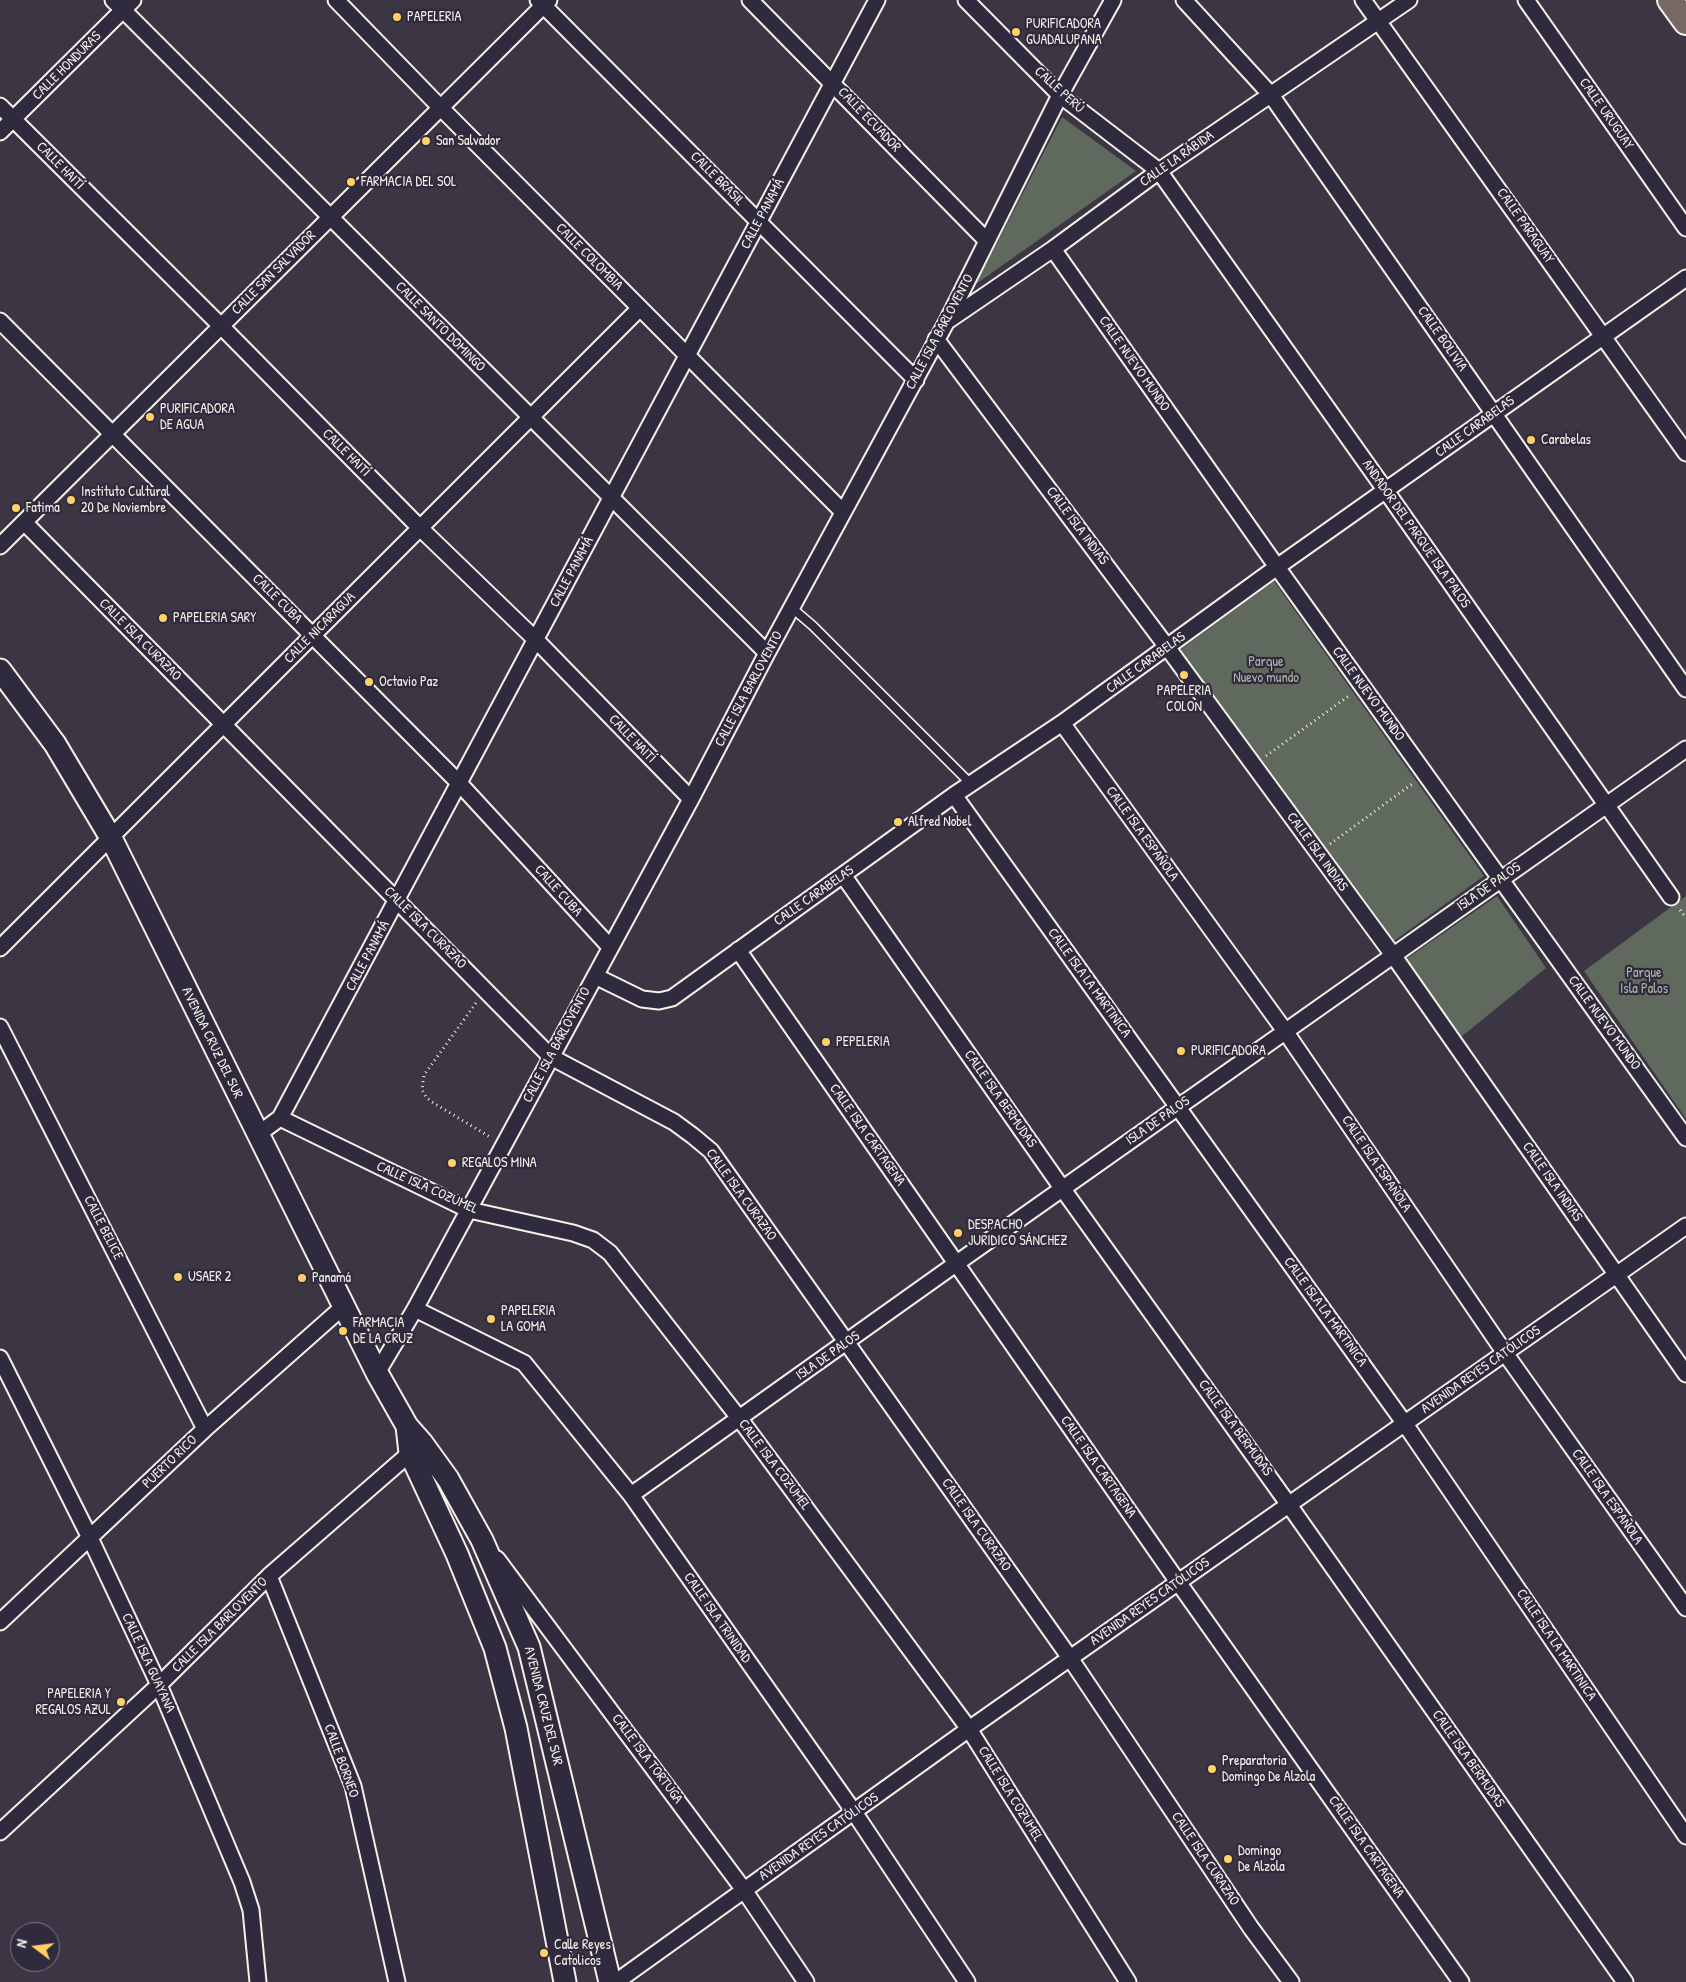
<!DOCTYPE html>
<meta charset="utf-8">
<style>
body{margin:0}
#map{position:relative;width:1686px;height:1982px;overflow:hidden;background:#3c3543;font-family:"Patrick Hand",sans-serif}
canvas{display:block}
.north{position:absolute;left:10px;top:1922px;width:50px;height:50px;box-sizing:border-box;background:#2f2a3d;border:1px solid #7e7a81;border-radius:50%;rotate:285deg;font-size:14px;font-weight:700;line-height:20px;text-align:center;color:#f4f1e8}
.north::after{content:'';display:block;margin:auto;width:18px;height:22px;background:#ffd166;clip-path:polygon(50% 0,100% 100%,50% 72%,0 100%)}
</style>
<div id="map">
<canvas width="1686" height="1982"></canvas>
<div class="north">N</div>
</div>
<script>
const c = document.querySelector('canvas').getContext('2d');
c.lineJoin = 'round';
function paint(path, color) { c.fillStyle = color; c.fill(path, 'evenodd'); }
const toPath = rows => new Path2D(rows.map(r => 'M' + r).join(''));
function strokePath(path, color, width, dash) { c.strokeStyle = color; c.lineWidth = width; c.lineCap = dash ? 'butt' : 'round'; c.setLineDash(dash || []); c.stroke(path); }
function label(font, color, halo, rows, align = 'center') {
  c.font = font + ' "Patrick Hand",sans-serif'; c.lineWidth = 4.5; c.setLineDash([]); c.textBaseline = 'middle'; c.strokeStyle = halo; c.fillStyle = color; for (const [text, x, y, turn = 0] of rows) {
    c.save(); c.translate(x, y); c.rotate((+turn || 0) * Math.PI / 180); c.textAlign = isNaN(turn) ? turn : align; if (halo) c.strokeText(text, 0, 0); c.fillText(text, 0, 0); c.restore();
  }
}
paint(toPath([
 [1062,117,1136,171,976,284],
 [1274,581,1484,876,1394,941,1180,650],
 [1497,896,1546,968,1461,1037,1406,959],
 [1686,896,1686,1119,1584,971]
]), '#5f695d');
const lane = toPath([
 [792,608,813,626,971,784]
]);
const street = toPath([
 [113,0,767,653],
 [336,0,441,108,843,512],
 [538,0,916,380],
 [750,0,987,241],
 [966,0,1060,95,1159,171,1386,491,1671,897],
 [1184,0,1271,95,1686,689],
 [1363,0,1686,453],
 [1526,0,1686,228],
 [0,106,221,326,420,528,535,639,691,799],
 [0,132,133,0],
 [1053,249,1277,567,1686,1138],
 [949,320,1053,249,1159,171,1409,0],
 [0,321,459,783,610,947],
 [936,339,1167,647,1393,955,1686,1374],
 [24,522,551,1057,674,1122,693,1136,711,1151,1070,1658,1251,1928,1291,1982],
 [0,546,549,0],
 [1062,723,1285,1031,1505,1353,1686,1608],
 [954,795,1405,1424,1686,1836],
 [843,875,1062,1188,1289,1505,1625,1982],
 [0,948,640,308],
 [738,950,1178,1582,1461,1982],
 [595,976,642,999,659,1001,672,998,954,795,1062,723,1277,567,1686,278],
 [0,1027,205,1429],
 [280,1118,469,1210,573,1233,593,1240,610,1253,739,1418,969,1729,1128,1982],
 [257,1135,280,1118,877,0],
 [415,1309,524,1363,631,1495,854,1812,967,1982],
 [0,1358,90,1538,159,1685,242,1882,251,1910,258,1982],
 [377,1373,415,1309,691,799,767,653,947,321,1060,95,1113,0],
 [631,1495,957,1263,1686,749],
 [497,1559,744,1890,806,1982],
 [269,1576,353,1786,397,1982],
 [0,1622,205,1429,344,1306],
 [0,1832,159,1685,269,1576,417,1447],
 [616,1982,969,1729,1686,1226]
]);
const secondary = toPath([
 [0,670,55,744,111,838,377,1373,407,1426,422,1443,448,1479,482,1540,529,1647,610,1982],
 [407,1426,410,1453,457,1554,495,1648,516,1728,565,1982]
]);
const primary = toPath([
 [1670,0,1686,22]
]);
strokePath(lane, '#f4f1e8', 11);
strokePath(street, '#f4f1e8', 19);
strokePath(secondary, '#f4f1e8', 25);
strokePath(primary, '#f4f1e8', 28);
strokePath(toPath([
 [1266,756,1350,695],
 [1330,844,1412,784],
 [1680,910,1686,918],
 [476,1003,424,1075,422,1090,426,1097,432,1102,490,1137]
]), '#f4f1e8', 3, [1, 4]);
strokePath(lane, '#2f2a3d', 8);
strokePath(street, '#2f2a3d', 15);
strokePath(secondary, '#2f2a3d', 21);
strokePath(primary, '#776864', 24);
for (const [x, y, r, color] of [
 [397,17,5,"#ffd166"],
 [1016,32,5,"#ffd166"],
 [426,141,5,"#ffd166"],
 [351,182,5,"#ffd166"],
 [150,417,5,"#ffd166"],
 [1531,440,5,"#ffd166"],
 [71,500,5,"#ffd166"],
 [16,508,5,"#ffd166"],
 [163,618,5,"#ffd166"],
 [1184,675,5,"#ffd166"],
 [369,682,5,"#ffd166"],
 [898,822,5,"#ffd166"],
 [826,1042,5,"#ffd166"],
 [1181,1051,5,"#ffd166"],
 [452,1163,5,"#ffd166"],
 [958,1233,5,"#ffd166"],
 [178,1277,5,"#ffd166"],
 [302,1278,5,"#ffd166"],
 [491,1319,5,"#ffd166"],
 [343,1331,5,"#ffd166"],
 [121,1702,5,"#ffd166"],
 [1212,1769,5,"#ffd166"],
 [1228,1859,5,"#ffd166"],
 [544,1953,5,"#ffd166"]
]) { const dot = new Path2D(); dot.arc(x, y, r, 0, 2 * Math.PI); c.fillStyle = color; c.fill(dot); strokePath(dot, '#2f2a3d', 2); }
label('14px', '#f4f1e8', '#2f2a3d', [
 ["PAPELERIA",407,17],
 ["PURIFICADORA",1026,24],
 ["GUADALUPANA",1026,40],
 ["San Salvador",436,141],
 ["FARMACIA DEL SOL",361,182],
 ["PURIFICADORA",160,409],
 ["DE AGUA",160,425],
 ["Carabelas",1541,440],
 ["Instituto Cultural",81,492],
 ["20 De Noviembre",81,508],
 ["Fatima",26,508],
 ["PAPELERIA SARY",173,618],
 ["Octavio Paz",379,682],
 ["PAPELERIA",1184,691,"center"],
 ["COLON",1184,707,"center"],
 ["Alfred Nobel",908,822],
 ["PEPELERIA",836,1042],
 ["PURIFICADORA",1191,1051],
 ["REGALOS MINA",462,1163],
 ["DESPACHO",968,1225],
 ["JURIDICO SÁNCHEZ",968,1241],
 ["USAER 2",188,1277],
 ["Panamá",312,1278],
 ["PAPELERIA",501,1311],
 ["LA GOMA",501,1327],
 ["FARMACIA",353,1323],
 ["DE LA CRUZ",353,1339],
 ["PAPELERIA Y",111,1694,"right"],
 ["REGALOS AZUL",111,1710,"right"],
 ["Preparatoria",1222,1761],
 ["Domingo De Alzola",1222,1777],
 ["Domingo",1238,1851],
 ["De Alzola",1238,1867],
 ["Calle Reyes",554,1945],
 ["Catolicos",554,1961]
], 'left');
label('14px', '#f4f1e8', '#2f2a3d', [
 ["CALLE HONDURAS",67,66,-45],
 ["CALLE PERÚ",1059,90,42],
 ["CALLE URUGUAY",1606,114,55],
 ["CALLE ECUADOR",869,120,46],
 ["CALLE LA RÁBIDA",1177,159,-35],
 ["CALLE HAITÍ",60,166,45],
 ["CALLE BRASIL",717,179,45],
 ["CALLE PANAMÁ",763,214,-62],
 ["CALLE PARAGUAY",1525,226,55],
 ["CALLE COLOMBIA",589,257,45],
 ["CALLE SAN SALVADOR",274,273,-45],
 ["CALLE SANTO DOMINGO",440,327,45],
 ["CALLE ISLA BARLOVENTO",940,332,-62],
 ["CALLE BOLIVIA",1442,339,55],
 ["CALLE NUEVO MUNDO",1134,364,55],
 ["CALLE CARABELAS",1475,427,-36],
 ["CALLE HAITÍ",346,453,45],
 ["CALLE ISLA INDIAS",1077,526,53],
 ["ANDADOR DEL PARQUE ISLA PALOS",1416,534,55],
 ["CALLE PANAMÁ",572,572,-62],
 ["CALLE CUBA",277,599,45],
 ["CALLE NICARAGUA",320,628,-45],
 ["CALLE ISLA CURAZAO",140,640,45],
 ["CALLE CARABELAS",1146,663,-36],
 ["CALLE ISLA BARLOVENTO",749,689,-62],
 ["CALLE NUEVO MUNDO",1368,694,54],
 ["CALLE HAITÍ",632,739,46],
 ["CALLE ISLA ESPAÑOLA",1142,834,54],
 ["CALLE ISLA INDIAS",1317,852,54],
 ["ISLA DE PALOS",1489,887,-35],
 ["CALLE CUBA",558,891,48],
 ["CALLE CARABELAS",814,896,-35],
 ["CALLE ISLA CURAZAO",425,928,45],
 ["CALLE PANAMÁ",368,956,-62],
 ["CALLE ISLA LA MARTINICA",1089,983,54],
 ["CALLE NUEVO MUNDO",1604,1023,54],
 ["AVENIDA CRUZ DEL SUR",212,1043,64],
 ["CALLE ISLA BARLOVENTO",557,1045,-62],
 ["CALLE ISLA BERMUDAS",1000,1099,55],
 ["ISLA DE PALOS",1158,1121,-35],
 ["CALLE ISLA CARTAGENA",867,1135,55],
 ["CALLE ISLA ESPAÑOLA",1376,1164,56],
 ["CALLE ISLA INDIAS",1552,1182,55],
 ["CALLE ISLA COZUMEL",427,1188,24],
 ["CALLE ISLA CURAZAO",741,1195,54],
 ["CALLE BELICE",103,1228,63],
 ["CALLE ISLA LA MARTINICA",1325,1312,54],
 ["ISLA DE PALOS",828,1356,-35],
 ["AVENIDA REYES CATÓLICOS",1481,1370,-35],
 ["CALLE ISLA BERMUDAS",1235,1428,54],
 ["PUERTO RICO",170,1462,-44],
 ["CALLE ISLA COZUMEL",774,1465,53],
 ["CALLE ISLA CARTAGENA",1098,1467,55],
 ["CALLE ISLA ESPAÑOLA",1607,1497,55],
 ["CALLE ISLA CURAZAO",976,1525,55],
 ["AVENIDA REYES CATÓLICOS",1150,1602,-35],
 ["CALLE ISLA TRINIDAD",717,1618,55],
 ["CALLE ISLA BARLOVENTO",220,1625,-45],
 ["CALLE ISLA LA MARTINICA",1556,1645,56],
 ["CALLE ISLA GUAYANA",148,1663,65],
 ["AVENIDA CRUZ DEL SUR",543,1706,76],
 ["CALLE ISLA TORTUGA",647,1759,53],
 ["CALLE ISLA BERMUDAS",1468,1759,55],
 ["CALLE BORNEO",341,1761,70],
 ["CALLE ISLA COZUMEL",1010,1794,58],
 ["AVENIDA REYES CATÓLICOS",819,1837,-35],
 ["CALLE ISLA CARTAGENA",1366,1847,55],
 ["CALLE ISLA CURAZAO",1205,1859,56]
]);
label('14px', '#b1b4a9', '#2f2a3d', [
 ["Parque",1266,662],
 ["Nuevo mundo",1266,678],
 ["Parque",1644,973],
 ["Isla Palos",1644,989]
]);
</script>
